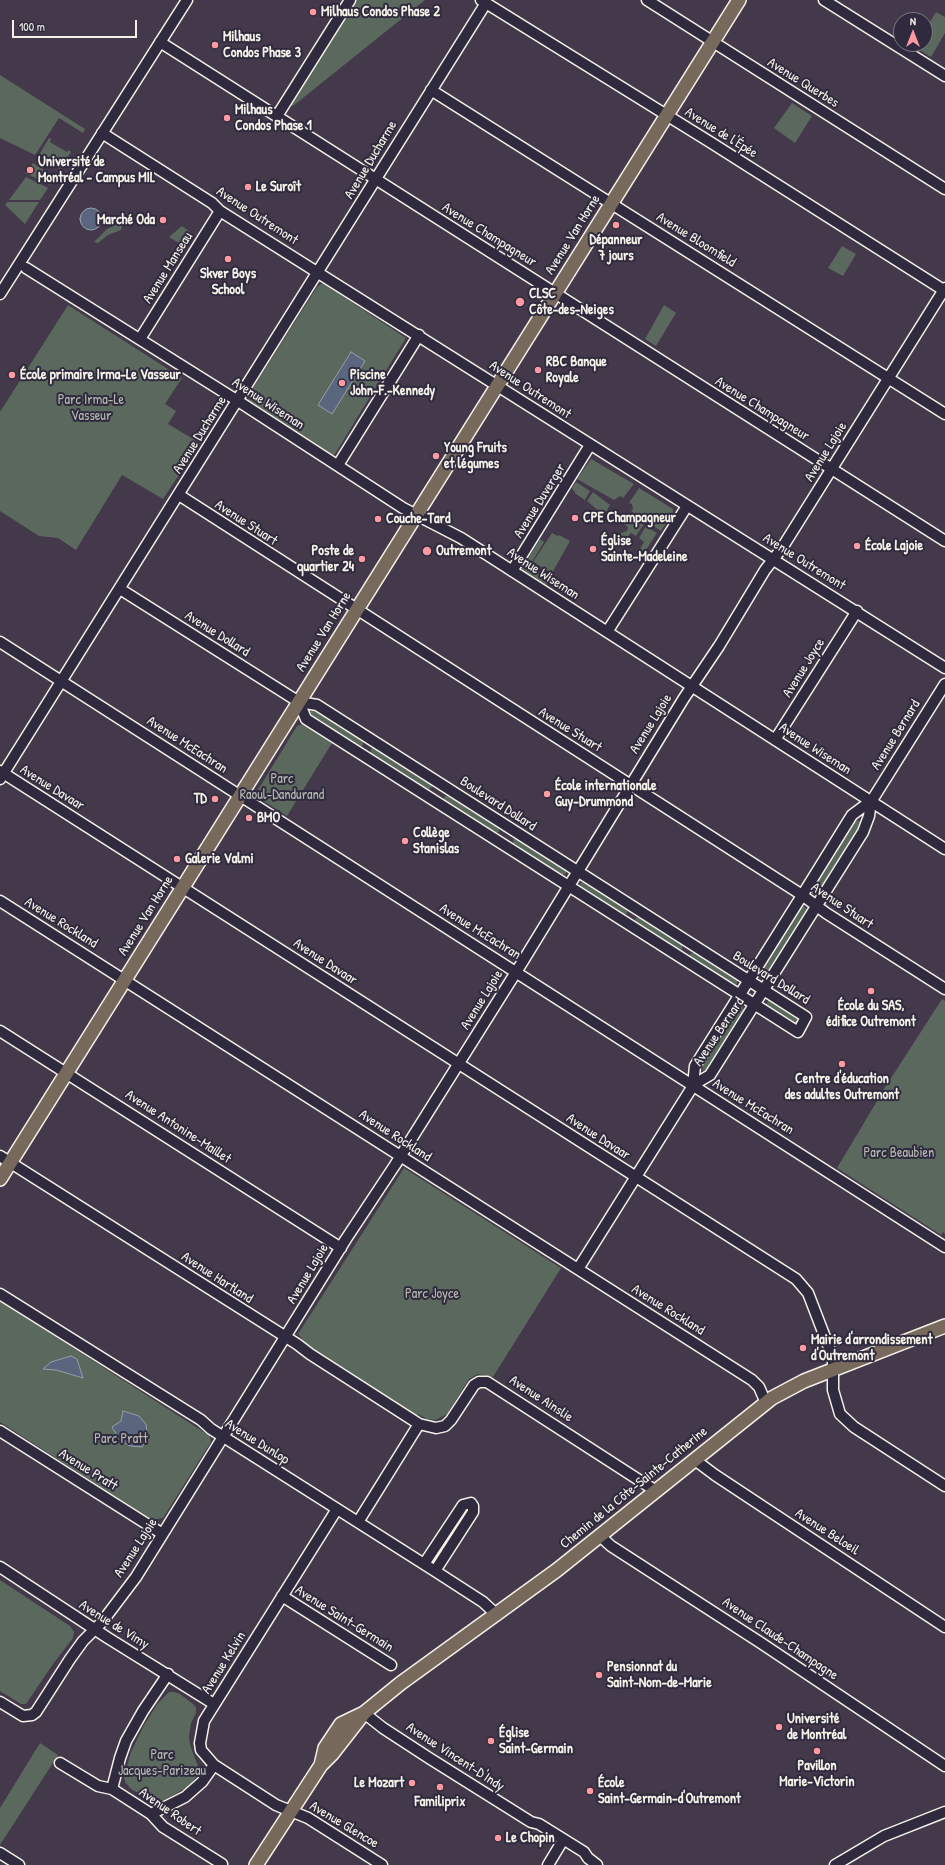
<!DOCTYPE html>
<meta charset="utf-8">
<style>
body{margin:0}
#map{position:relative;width:945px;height:1865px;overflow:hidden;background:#44394a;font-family:"Patrick Hand",sans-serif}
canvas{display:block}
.north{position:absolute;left:893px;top:12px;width:40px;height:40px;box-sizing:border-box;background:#2f2a3d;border:1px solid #7e7a81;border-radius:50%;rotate:0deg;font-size:11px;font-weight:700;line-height:16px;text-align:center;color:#f4f1e8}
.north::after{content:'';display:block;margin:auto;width:14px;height:18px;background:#ff9aa2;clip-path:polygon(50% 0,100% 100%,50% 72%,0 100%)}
.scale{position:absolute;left:12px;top:20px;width:125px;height:18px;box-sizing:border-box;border:2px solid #f4f1e8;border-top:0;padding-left:5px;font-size:12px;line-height:14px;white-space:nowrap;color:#f4f1e8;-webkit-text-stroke:3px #2f2a3d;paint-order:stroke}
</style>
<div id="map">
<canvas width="945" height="1865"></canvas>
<div class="north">N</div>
<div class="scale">100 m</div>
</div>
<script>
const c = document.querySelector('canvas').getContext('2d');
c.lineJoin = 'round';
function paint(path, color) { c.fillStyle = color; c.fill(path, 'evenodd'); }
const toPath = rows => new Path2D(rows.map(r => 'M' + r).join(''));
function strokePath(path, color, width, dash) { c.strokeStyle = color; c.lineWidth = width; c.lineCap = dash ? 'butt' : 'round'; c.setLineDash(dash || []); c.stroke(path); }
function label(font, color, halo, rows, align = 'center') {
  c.font = font + ' "Patrick Hand",sans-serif'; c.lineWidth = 4; c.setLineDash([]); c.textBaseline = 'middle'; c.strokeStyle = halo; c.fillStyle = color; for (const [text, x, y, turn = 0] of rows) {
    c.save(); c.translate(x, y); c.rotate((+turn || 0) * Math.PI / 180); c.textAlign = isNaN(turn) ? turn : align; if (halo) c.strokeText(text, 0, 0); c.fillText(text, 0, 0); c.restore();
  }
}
paint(toPath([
 [355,0,425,0,293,106,289,104],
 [936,12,945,17,945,33,931,57,915,47,917,44,925,44,925,30],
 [0,75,85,129,83,133,59,118,35,155,0,138],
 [792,103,812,116,795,143,774,128],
 [49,138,51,139,50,142,67,152,69,150,71,152,60,169,39,155],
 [33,163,55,177,50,185,25,173],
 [26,177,48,188,40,200,9,200],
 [7,202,39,202,25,224,5,205],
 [118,224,122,226,121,230,108,235,98,243,94,242,107,229],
 [182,226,190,232,182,245,169,237],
 [842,246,856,254,843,276,828,268],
 [321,284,324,284,406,338,335,454,332,455,248,401,249,394,317,287],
 [68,305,182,378,165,404,176,411,168,424,200,443,163,499,122,475,76,550,58,538,39,536,0,511,0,412],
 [664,305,676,313,656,346,645,339],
 [591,459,634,484,623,498,620,496,614,500,577,479],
 [576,482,590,491,585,500,576,494,572,488],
 [639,488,673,509,673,512,661,531,631,511,633,509,632,504,629,503],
 [593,492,610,505,606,512,599,511,587,501],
 [629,516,644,524,636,536,631,533,622,545,616,541,621,533,627,531,628,527,624,524],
 [646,526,657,533,642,556,638,553,644,542,639,538],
 [552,533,558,536,559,535,570,541,552,573,533,562],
 [540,539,544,542,529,567,549,580,546,585,521,570],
 [313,708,315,708,363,739,363,745,358,748,310,717,309,713],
 [303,724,332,743,287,816,262,800,263,798,259,796,258,797,256,793,297,726],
 [374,747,432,784,432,787,426,791,370,754,371,749],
 [449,794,499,825,499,832,494,834,444,801,444,797],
 [857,820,860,821,860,829,818,895,812,894,811,890,845,833],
 [514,838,518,838,566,868,566,873,560,877,512,845],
 [586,881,627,907,627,913,624,916,580,889,580,883],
 [803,906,806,908,808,912,766,979,761,979,758,973,799,907],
 [639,916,682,943,682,949,678,952,635,924,635,919],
 [694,952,696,952,737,978,737,984,734,987,690,958,690,954],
 [942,999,945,1001,945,1234,943,1232,941,1235,837,1168,886,1086],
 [769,1000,798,1017,800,1021,796,1026,764,1007],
 [741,1006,743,1007,745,1013,711,1067,703,1071,702,1065,708,1051,738,1007],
 [404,1168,561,1268,493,1377,478,1374,469,1379,447,1414,436,1420,427,1419,418,1414,417,1416,308,1346,298,1334],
 [0,1301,210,1436,211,1442,163,1518,152,1520,0,1422],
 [0,1580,70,1626,74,1632,73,1638,53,1664,26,1704,21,1704,0,1691],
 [169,1692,174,1692,180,1694,193,1704,196,1708,196,1713,191,1723,189,1736,190,1745,198,1766,198,1774,190,1786,162,1801,154,1802,131,1789,125,1782,124,1777,131,1752,144,1725,158,1703],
 [40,1743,58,1755,0,1845,0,1808]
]), '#5a685e');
const water = toPath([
 '80 219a11 11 0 1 1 22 0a11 11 0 1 1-22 0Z',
 [351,352,365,361,332,414,318,405,351,352],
 [71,1356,77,1359,83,1378,56,1370,43,1369,51,1362,71,1356],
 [123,1411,139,1416,146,1424,148,1438,142,1447,130,1446,120,1440,113,1429,112,1427,121,1421,123,1411]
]);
paint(water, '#5a667e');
strokePath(water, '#989ea8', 1);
const minor = toPath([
 [481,0,710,142,945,291],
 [647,0,945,189],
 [824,0,945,76],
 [160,42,945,541],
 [431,90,945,414],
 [277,116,350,0],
 [102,133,212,203,220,211,945,668],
 [26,268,238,401,403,508,461,538,945,849],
 [0,294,187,0],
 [140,339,220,211],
 [338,465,419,335],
 [179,495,802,895,826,913,945,989],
 [512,571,590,445],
 [120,589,299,702,317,705,806,1017,798,1032,306,719,299,702],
 [607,632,687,506],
 [0,642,945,1247],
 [775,740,857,611],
 [0,771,796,1279,808,1293,833,1358,833,1390,840,1414,854,1427,945,1486],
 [0,779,486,3],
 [0,901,752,1380,759,1387,766,1403],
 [0,1031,341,1248],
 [693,1085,710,1075,863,832,869,816,871,801],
 [0,1156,297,1344,310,1354,419,1424,436,1428,445,1426,451,1420,474,1385,479,1382,487,1382,656,1491],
 [578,1269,691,1089,693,1085,695,1066,808,886,852,815,871,801,874,797,945,684],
 [0,1294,201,1420,211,1429,435,1571,483,1602,497,1615],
 [0,1431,161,1533],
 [695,1460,715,1475,945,1627],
 [337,1509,204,1721,200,1743,201,1750,214,1765,276,1805,308,1818,382,1865],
 [358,1522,419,1424],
 [600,1536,611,1546,761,1643,945,1766],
 [424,1564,463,1505,471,1503,473,1506,473,1512,435,1571],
 [0,1567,108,1638,214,1704],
 [282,1596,391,1665],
 [0,1702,23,1716,32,1715,36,1712,70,1659,83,1641,102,1622,136,1577,346,1239,395,1165,523,961,684,698,719,646,765,570,782,548,945,288],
 [364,1713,383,1728,429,1758,531,1822,539,1824,584,1852,588,1858,597,1865],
 [60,1763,98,1786,112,1789,151,1814,163,1827,222,1864],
 [112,1789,120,1758,126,1741,143,1711,168,1674],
 [151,1814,185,1797,202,1782,214,1765],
 [0,1853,19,1865],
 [548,1865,563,1840],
 [835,1865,884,1836,945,1812]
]);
const major = toPath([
 [0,1179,739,0],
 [321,1765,325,1748,341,1724,364,1713,401,1683,557,1570,772,1398,804,1381,945,1326],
 [256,1865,321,1765,332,1754,364,1713]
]);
strokePath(minor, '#f4f1e8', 13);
strokePath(major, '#f4f1e8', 16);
strokePath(minor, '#2f2a3d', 10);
strokePath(major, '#77695c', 13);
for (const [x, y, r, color] of [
 [313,12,4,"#ff9aa2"],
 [215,45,4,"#ff9aa2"],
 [227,118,4,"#ff9aa2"],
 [30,170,4,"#ff9aa2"],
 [248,187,4,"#ff9aa2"],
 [163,220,4,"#ff9aa2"],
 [616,225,4,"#ff9aa2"],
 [228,259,4,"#ff9aa2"],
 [520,302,5,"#ff9aa2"],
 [538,370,4,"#ff9aa2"],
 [12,375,4,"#ff9aa2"],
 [342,383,4,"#ff9aa2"],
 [436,456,4,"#ff9aa2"],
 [575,518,4,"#ff9aa2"],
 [378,519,4,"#ff9aa2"],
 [857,546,4,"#ff9aa2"],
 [593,549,4,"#ff9aa2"],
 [427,551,5,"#ff9aa2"],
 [362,559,4,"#ff9aa2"],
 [547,794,4,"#ff9aa2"],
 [215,799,4,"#ff9aa2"],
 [249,818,4,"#ff9aa2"],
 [405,841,4,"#ff9aa2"],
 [177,859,4,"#ff9aa2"],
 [871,991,4,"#ff9aa2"],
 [842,1064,4,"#ff9aa2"],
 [803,1348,4,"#ff9aa2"],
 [599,1675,4,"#ff9aa2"],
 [779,1727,4,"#ff9aa2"],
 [491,1741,4,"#ff9aa2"],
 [817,1751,4,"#ff9aa2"],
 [412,1783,4,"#ff9aa2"],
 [440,1787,4,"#ff9aa2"],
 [590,1791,4,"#ff9aa2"],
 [498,1838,4,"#ff9aa2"]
]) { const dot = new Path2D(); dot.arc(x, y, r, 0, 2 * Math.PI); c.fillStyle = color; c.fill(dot); strokePath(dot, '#2f2a3d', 1.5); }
label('bold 14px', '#f4f1e8', '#2f2a3d', [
 ["Milhaus Condos Phase 2",321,12],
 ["Milhaus",223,37],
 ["Condos Phase 3",223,53],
 ["Milhaus",235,110],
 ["Condos Phase 1",235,126],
 ["Université de",38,162],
 ["Montréal - Campus MIL",38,178],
 ["Le Suroît",256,187],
 ["Marché Oda",155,220,"right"],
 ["Dépanneur",616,240,"center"],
 ["7 jours",616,256,"center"],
 ["Skver Boys",228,274,"center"],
 ["School",228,290,"center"],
 ["CLSC",529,294],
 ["Côte-des-Neiges",529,310],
 ["RBC Banque",546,362],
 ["Royale",546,378],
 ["École primaire Irma-Le Vasseur",20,375],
 ["Piscine",350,375],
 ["John-F.-Kennedy",350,391],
 ["Young Fruits",444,448],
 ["et légumes",444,464],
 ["CPE Champagneur",583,518],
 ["Couche-Tard",386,519],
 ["Église",601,541],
 ["Sainte-Madeleine",601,557],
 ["École Lajoie",865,546],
 ["Poste de",354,551,"right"],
 ["quartier 24",354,567,"right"],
 ["Outremont",436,551],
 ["École internationale",555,786],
 ["Guy-Drummond",555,802],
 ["TD",207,799,"right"],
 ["BMO",257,818],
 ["Collège",413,833],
 ["Stanislas",413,849],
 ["Galerie Valmi",185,859],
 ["École du SAS,",871,1006,"center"],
 ["édifice Outremont",871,1022,"center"],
 ["Centre d'éducation",842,1079,"center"],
 ["des adultes Outremont",842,1095,"center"],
 ["Mairie d'arrondissement",811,1340],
 ["d'Outremont",811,1356],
 ["Pensionnat du",607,1667],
 ["Saint-Nom-de-Marie",607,1683],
 ["Université",787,1719],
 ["de Montréal",787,1735],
 ["Église",499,1733],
 ["Saint-Germain",499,1749],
 ["Pavillon",817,1766,"center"],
 ["Marie-Victorin",817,1782,"center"],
 ["Le Mozart",404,1783,"right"],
 ["École",598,1783],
 ["Saint-Germain-d'Outremont",598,1799],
 ["Familiprix",440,1802,"center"],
 ["Le Chopin",506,1838]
], 'left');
label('14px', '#f4f1e8', '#2f2a3d', [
 ["Avenue Querbes",803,83,32],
 ["Avenue de l'Épée",721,133,32],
 ["Avenue Ducharme",371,160,-59],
 ["Avenue Outremont",257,216,33],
 ["Avenue Champagneur",489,235,32],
 ["Avenue Van Horne",573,235,-58],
 ["Avenue Bloomfield",696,240,32],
 ["Avenue Manseau",168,268,-58],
 ["Avenue Outremont",530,390,33],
 ["Avenue Wiseman",268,404,33],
 ["Avenue Champagneur",762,409,32],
 ["Avenue Ducharme",200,435,-58],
 ["Avenue Lajoie",826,452,-58],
 ["Avenue Duverger",540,501,-58],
 ["Avenue Stuart",246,523,33],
 ["Avenue Outremont",804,562,32],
 ["Avenue Wiseman",543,574,33],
 ["Avenue Van Horne",324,632,-58],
 ["Avenue Dollard",217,634,32],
 ["Avenue Joyce",804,668,-58],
 ["Avenue Lajoie",651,724,-58],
 ["Avenue Stuart",570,730,32],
 ["Avenue Bernard",896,735,-58],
 ["Avenue McEachran",187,745,33],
 ["Avenue Wiseman",815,749,33],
 ["Avenue Davaar",52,788,32],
 ["Boulevard Dollard",498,804,33],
 ["Avenue Stuart",842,906,34],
 ["Avenue Van Horne",146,916,-58],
 ["Avenue Rockland",61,923,32],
 ["Avenue McEachran",480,932,32],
 ["Avenue Davaar",325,962,33],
 ["Boulevard Dollard",771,978,32],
 ["Avenue Lajoie",482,1000,-58],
 ["Avenue Bernard",719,1032,-56],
 ["Avenue McEachran",753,1107,32],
 ["Avenue Antonine-Maillet",178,1127,33],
 ["Avenue Rockland",395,1136,33],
 ["Avenue Davaar",598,1137,33],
 ["Avenue Lajoie",308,1274,-59],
 ["Avenue Hartland",217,1278,33],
 ["Avenue Rockland",668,1310,32],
 ["Avenue Ainslie",541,1399,33],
 ["Avenue Dunlop",257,1442,32],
 ["Avenue Pratt",88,1470,32],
 ["Chemin de la Côte-Sainte-Catherine",634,1488,-39],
 ["Avenue Beloeil",827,1532,33],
 ["Avenue Lajoie",136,1548,-57],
 ["Avenue Saint-Germain",344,1619,32],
 ["Avenue de Vimy",114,1625,32],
 ["Avenue Claude-Champagne",780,1639,34],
 ["Avenue Kelvin",224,1663,-58],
 ["Avenue Vincent-D'Indy",455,1757,33],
 ["Avenue Robert",170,1812,35],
 ["Avenue Glencoe",344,1825,31]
]);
label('14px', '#b6bab1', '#2f2a3d', [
 ["Parc Irma-Le",91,400],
 ["Vasseur",91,416],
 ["Parc",282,779],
 ["Raoul-Dandurand",282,795],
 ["Parc Beaubien",899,1153],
 ["Parc Joyce",432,1294],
 ["Parc Pratt",121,1439],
 ["Parc",162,1755],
 ["Jacques-Parizeau",162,1771]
]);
</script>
